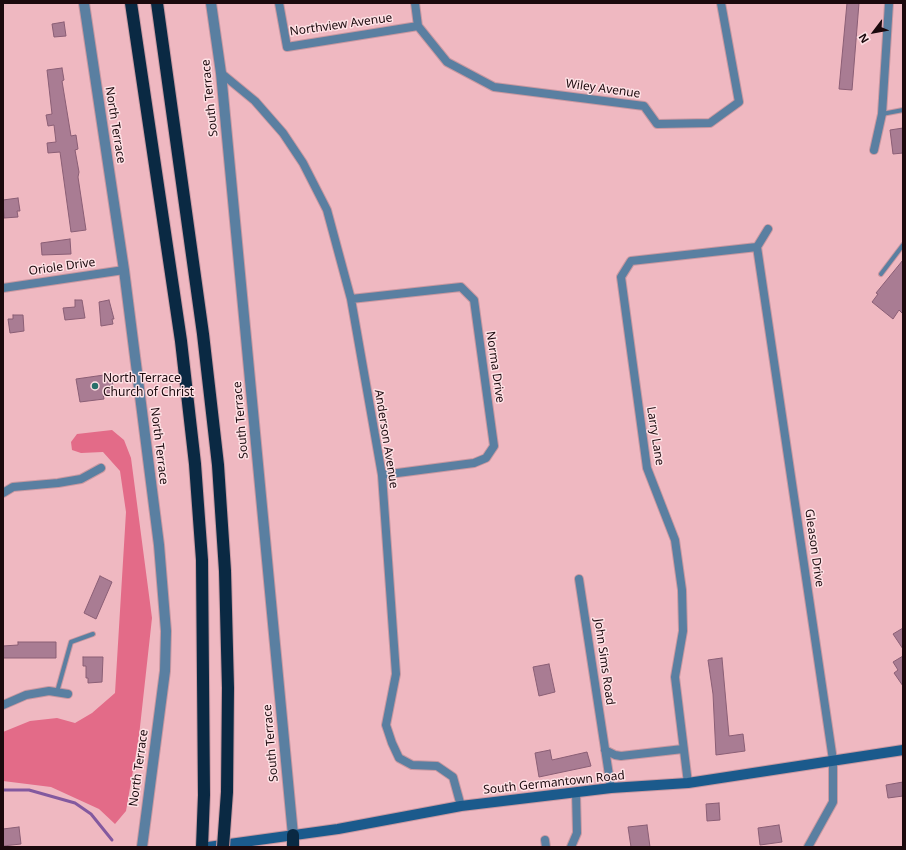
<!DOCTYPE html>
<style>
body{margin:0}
#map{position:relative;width:906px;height:850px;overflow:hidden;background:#efb8c1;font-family:"Noto Sans",sans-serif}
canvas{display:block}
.frame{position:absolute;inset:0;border:4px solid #1b090d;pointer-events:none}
.north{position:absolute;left:854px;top:12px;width:40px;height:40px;-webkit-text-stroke:3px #fee1e5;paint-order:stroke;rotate:238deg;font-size:11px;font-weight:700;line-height:16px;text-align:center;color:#1b090d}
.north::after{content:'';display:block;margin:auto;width:14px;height:18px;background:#1b090d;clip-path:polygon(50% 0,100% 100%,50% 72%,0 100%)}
</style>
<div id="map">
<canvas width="906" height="850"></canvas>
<div class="frame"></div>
<div class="north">N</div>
</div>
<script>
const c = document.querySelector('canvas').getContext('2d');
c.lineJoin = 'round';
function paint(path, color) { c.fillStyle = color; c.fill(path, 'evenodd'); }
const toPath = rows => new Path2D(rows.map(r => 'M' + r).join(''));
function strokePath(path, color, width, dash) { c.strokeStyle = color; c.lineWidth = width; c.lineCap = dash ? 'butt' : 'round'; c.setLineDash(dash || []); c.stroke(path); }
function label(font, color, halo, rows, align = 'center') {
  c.font = font + ' "Noto Sans",sans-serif'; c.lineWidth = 3; c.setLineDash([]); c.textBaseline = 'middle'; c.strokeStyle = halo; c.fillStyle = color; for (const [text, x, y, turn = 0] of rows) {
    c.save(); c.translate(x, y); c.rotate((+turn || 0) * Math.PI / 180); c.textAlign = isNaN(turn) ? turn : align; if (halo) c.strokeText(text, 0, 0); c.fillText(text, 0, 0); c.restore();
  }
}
paint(toPath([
 [112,430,124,440,131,458,152,618,139,736,126,811,115,824,99,809,51,787,3,781,3,732,30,721,57,718,75,723,92,713,115,693,126,512,120,471,103,452,81,453,72,450,71,442,77,434]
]), '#e36b88');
strokePath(toPath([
 [3,790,29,790,75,803,91,814,112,840]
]), '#83599f', 3);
const building = toPath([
 [847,3,859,3,852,90,839,89,847,3],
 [64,22,66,36,54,37,52,24,64,22],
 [62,68,64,80,62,81,71,136,76,135,78,149,75,150,79,172,78,177,86,230,71,232,60,152,48,153,47,143,56,142,54,125,48,126,46,115,52,114,47,70,62,68],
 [903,128,903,153,893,154,890,130,903,128],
 [18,198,20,211,17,211,18,217,4,218,3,200,18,198],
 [70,239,71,254,42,255,41,243,70,239],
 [903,260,903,314,899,310,893,319,872,302,878,294,876,293,903,260],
 [75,300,82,300,85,318,65,320,63,308,75,307,75,300],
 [109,300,114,319,112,319,113,324,101,326,99,302,109,300],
 [13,315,23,315,24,331,10,333,8,319,13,319,13,315],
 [111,374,114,392,103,394,104,399,80,402,76,379,111,374],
 [100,576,112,582,96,619,84,613,100,576],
 [903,628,903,649,893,634,903,628],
 [18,642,56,642,56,658,3,658,3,646,18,645,18,642],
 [903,656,903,686,894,673,898,670,893,662,903,656],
 [83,657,103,657,102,682,88,683,88,678,86,678,86,666,83,666,83,657],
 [722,658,729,736,743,734,745,751,716,755,713,694,708,660,722,658],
 [549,664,555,692,539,696,533,667,549,664],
 [550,750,552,760,587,752,591,766,539,777,535,753,550,750],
 [903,782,903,796,888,798,886,785,903,782],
 [719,803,720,820,707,821,706,804,719,803],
 [647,825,650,847,631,847,628,827,647,825],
 [779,825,782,842,760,845,758,828,779,825],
 [19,827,21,844,3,846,3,829,19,827]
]);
paint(building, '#a97c93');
strokePath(building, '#8a5e75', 1);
const service = toPath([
 [882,114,903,110],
 [881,274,903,245],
 [57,692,71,642,93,634]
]);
const minor = toPath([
 [279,3,287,47,418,26],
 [415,3,418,26,447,62,494,87,644,106,657,124,710,123,739,102,721,3],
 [221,73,255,101,283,133,303,163,327,210,351,299,382,475,396,674,386,725,392,743,399,758,412,765,437,766,453,777,461,806],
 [874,150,882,114,889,3],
 [757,247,833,760,833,802,808,847],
 [3,288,124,270],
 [351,299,461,287,474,300,494,446,486,458,474,463,382,475],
 [3,493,13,487,58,483,81,479,101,468],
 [579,579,611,788],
 [3,705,26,695,49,691,68,694],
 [605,750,615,755,621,756,683,749],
 [688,783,675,677,683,631,682,590,675,540,647,468,621,277,631,261,757,247,768,229],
 [545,840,546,847],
 [571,847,577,833,576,792]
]);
const tertiary = toPath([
 [84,3,124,270,159,545,166,631,165,671,142,847],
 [211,3,221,73,293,835]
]);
const secondary = toPath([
 [208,847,338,829,461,806,611,788,688,783,903,750]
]);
const motorway = toPath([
 [131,3,181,341,195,464,202,560,204,795,202,847],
 [157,3,203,334,218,465,225,571,228,688,227,792],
 [293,847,293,835]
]);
strokePath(service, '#c998a1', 6);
strokePath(minor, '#c998a1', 10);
strokePath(tertiary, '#c998a1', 12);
strokePath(secondary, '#c998a1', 12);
strokePath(motorway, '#c998a1', 14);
strokePath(service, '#5a7fa1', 4);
strokePath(minor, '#5a7fa1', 8);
strokePath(tertiary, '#5a7fa1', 10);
strokePath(secondary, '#1b5a8c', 10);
strokePath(motorway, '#0a2943', 12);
const motorwayBridge = toPath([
 [223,847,227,792]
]);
strokePath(motorwayBridge, '#c998a1', 14, []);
strokePath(motorwayBridge, '#0a2943', 12);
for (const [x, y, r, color] of [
 [95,386,4,"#28706a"]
]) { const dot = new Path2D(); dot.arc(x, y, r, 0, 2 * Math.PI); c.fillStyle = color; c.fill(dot); strokePath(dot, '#fee1e5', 1.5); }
label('12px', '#1b090d', '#fee1e5', [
 ["Northview Avenue",341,25,-8],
 ["Wiley Avenue",603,89,8],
 ["South Terrace",210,98,-96],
 ["North Terrace",115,125,81],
 ["Oriole Drive",62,267,-8],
 ["Norma Drive",495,367,82],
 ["South Terrace",241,420,-95],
 ["Larry Lane",655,436,81],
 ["Anderson Avenue",386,439,81],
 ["North Terrace",159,446,83],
 ["Gleason Drive",814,548,82],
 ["John Sims Road",604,662,82],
 ["South Terrace",271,743,-95],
 ["North Terrace",139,768,-82],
 ["South Germantown Road",554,783,-6]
]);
label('12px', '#1b090d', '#fee1e5', [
 ["North Terrace",103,379],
 ["Church of Christ",103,393]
], 'left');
</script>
